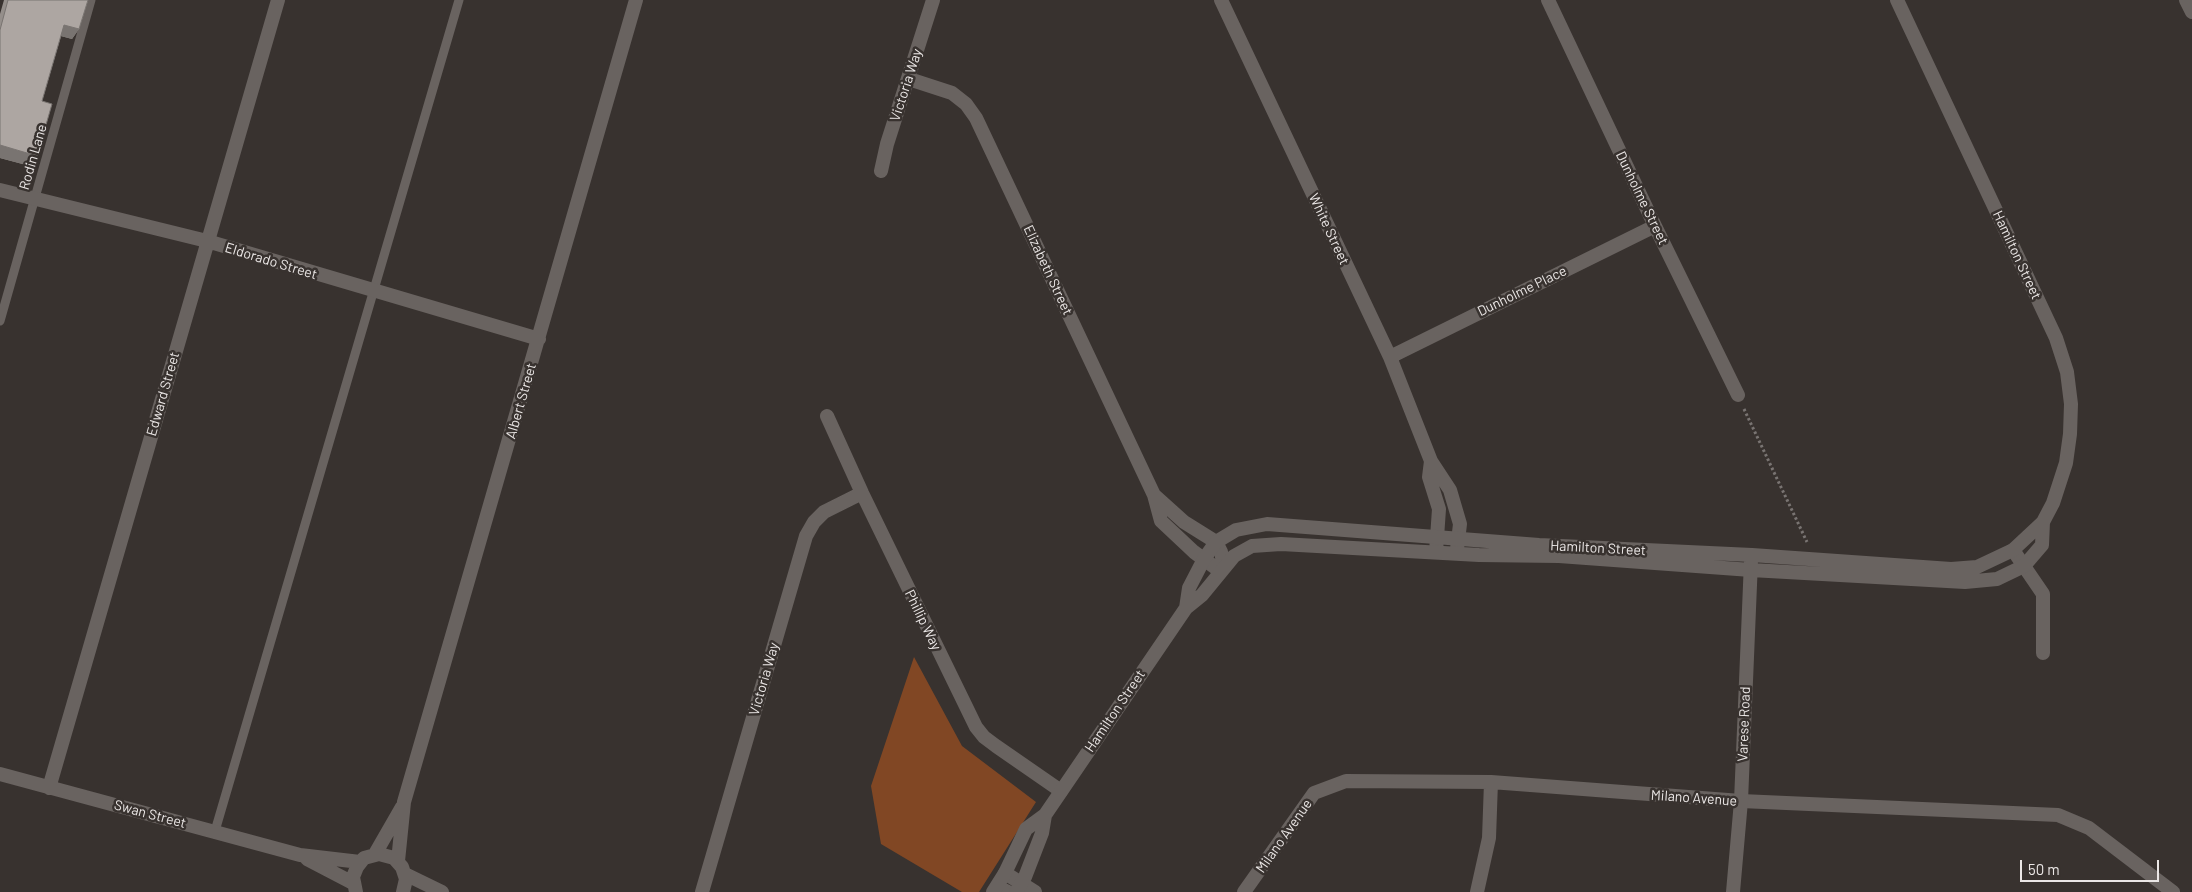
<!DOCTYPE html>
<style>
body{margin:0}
#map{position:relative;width:2192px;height:892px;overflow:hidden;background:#38322f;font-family:Barlow,sans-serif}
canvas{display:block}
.scale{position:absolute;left:2020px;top:860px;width:139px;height:22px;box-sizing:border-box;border:2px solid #ebe7e6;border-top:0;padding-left:6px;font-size:15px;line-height:18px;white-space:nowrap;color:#ebe7e6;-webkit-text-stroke:4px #38322f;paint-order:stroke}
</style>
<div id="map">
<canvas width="2192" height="892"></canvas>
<div class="scale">50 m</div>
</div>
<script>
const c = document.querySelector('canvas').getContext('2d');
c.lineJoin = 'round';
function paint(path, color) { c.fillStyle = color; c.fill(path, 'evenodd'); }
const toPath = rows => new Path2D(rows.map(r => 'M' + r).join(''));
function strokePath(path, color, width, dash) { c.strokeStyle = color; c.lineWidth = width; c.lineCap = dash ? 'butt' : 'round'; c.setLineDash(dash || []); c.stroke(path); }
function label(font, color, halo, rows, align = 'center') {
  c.font = font + ' Barlow,sans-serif'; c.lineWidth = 5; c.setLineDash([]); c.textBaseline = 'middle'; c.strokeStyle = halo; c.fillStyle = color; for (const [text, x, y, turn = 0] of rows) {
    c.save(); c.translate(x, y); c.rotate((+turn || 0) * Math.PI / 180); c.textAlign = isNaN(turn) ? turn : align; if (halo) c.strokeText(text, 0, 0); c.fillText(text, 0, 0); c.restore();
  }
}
paint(toPath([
 [914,657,962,746,1036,802,979,892,962,892,881,844,871,786]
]), '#814724');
strokePath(toPath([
 [1744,409,1807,542]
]), '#797472', 3, [2.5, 2.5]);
strokePath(toPath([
 [0,321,91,0],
 [215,831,459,0]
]), '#696360', 9);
strokePath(toPath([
 [1221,0,1390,357,1431,461,1450,490,1460,524,1457,549],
 [1548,0,1655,226,1738,395],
 [2186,0,2192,12],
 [909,79,952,93,966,104,976,118,1154,495,1161,521,1194,552,1220,571],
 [881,171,887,144,933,0],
 [0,190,207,241,539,339],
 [1390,357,1655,226],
 [827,416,862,493,976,727,984,737,996,746,1061,791],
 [1431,461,1429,477,1439,509,1436,552],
 [1154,495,1184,522,1216,542,1221,552,1224,566],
 [2013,550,2043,594,2043,653],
 [0,774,300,855,360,862],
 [49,788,278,0],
 [375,854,402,807],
 [307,859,353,883],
 [398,861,404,802,636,0],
 [1005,873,1035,892],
 [405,874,442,892],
 [998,887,1008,892],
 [356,892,353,877,357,867,364,858,379,854,394,858,402,867,406,879,403,892],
 [702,892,806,536,814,522,824,512,862,493],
 [1244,892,1314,793,1346,781,1491,782,1741,801,2058,815,2089,828,2173,892],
 [1477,892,1489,838,1491,782]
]), '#696360', 14);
strokePath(toPath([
 [1186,608,1189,588,1204,559,1216,542,1236,530,1267,524,1539,545,1752,555,1951,569,1977,567,2013,550,2043,522,2053,503,2066,463,2070,434,2071,404,2067,372,2056,338,1897,0],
 [993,892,1005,873,1026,829,1045,815,1186,608,1202,595,1234,556,1252,546,1281,544,1479,555,1559,556,1751,570,1965,582,1997,579,2024,566,2042,545,2043,522],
 [1016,892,1025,877,1042,833,1045,815],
 [1733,892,1741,801,1751,561]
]), '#696360', 14);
paint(toPath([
 [4,0,88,0,79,29,72,39,61,36,42,101,37,156,30,166,0,158,0,14]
]), '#958f8b');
paint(toPath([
 [64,25,79,29,72,39,57,35],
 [0,145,37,156,30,166,0,158]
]), '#797471');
const building = toPath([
 [8,0,88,0,79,29,64,25,42,101,52,104,37,156,0,145,0,30,8,0]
]);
paint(building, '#ada6a2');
strokePath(building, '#797471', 1);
label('14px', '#ebe7e6', '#38322f', [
 ["Victoria Way",906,85,-72],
 ["Rodin Lane",33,157,-74],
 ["Dunholme Street",1642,198,64],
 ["White Street",1329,229,65],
 ["Hamilton Street",2017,255,65],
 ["Eldorado Street",271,261,17],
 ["Elizabeth Street",1048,270,65],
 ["Dunholme Place",1522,291,-26],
 ["Edward Street",163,394,-74],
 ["Albert Street",521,401,-74],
 ["Hamilton Street",1598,548,3],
 ["Phillip Way",923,620,64],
 ["Victoria Way",764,679,-74],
 ["Hamilton Street",1115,711,-56],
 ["Varese Road",1744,724,-88],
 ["Milano Avenue",1694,798,4],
 ["Swan Street",150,814,15],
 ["Milano Avenue",1284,836,-55]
]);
</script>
